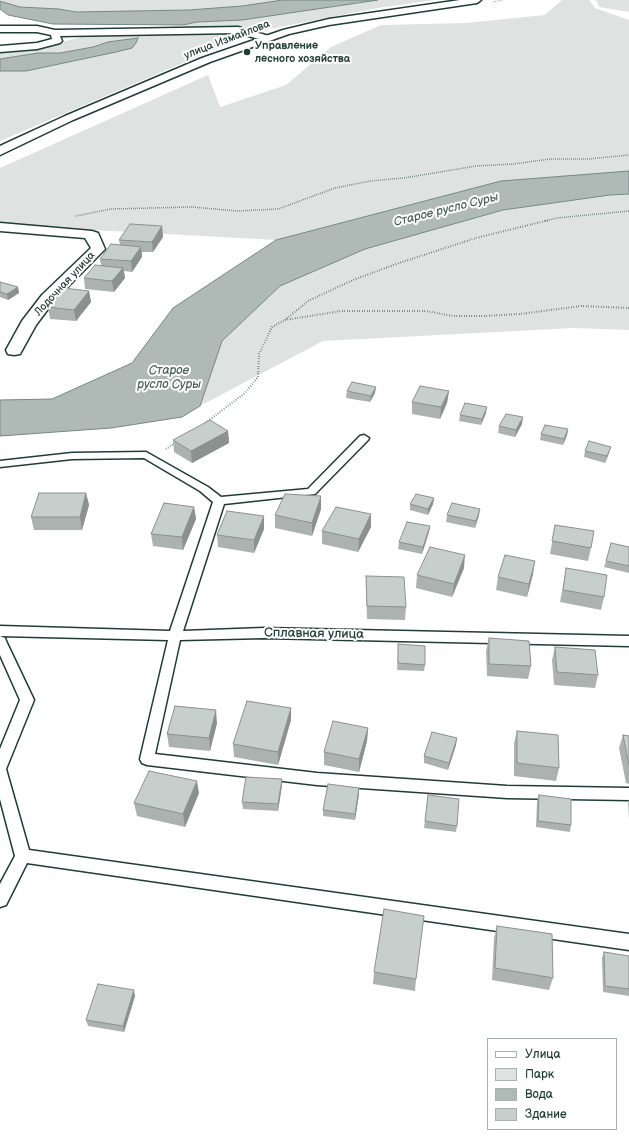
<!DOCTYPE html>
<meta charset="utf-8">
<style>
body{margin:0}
#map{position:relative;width:629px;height:1142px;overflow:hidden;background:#fff;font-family:"Balsamiq Sans",sans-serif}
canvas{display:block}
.legend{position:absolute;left:487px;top:1038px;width:130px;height:92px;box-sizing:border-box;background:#fff;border:1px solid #a5b1ae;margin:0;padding:5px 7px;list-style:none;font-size:12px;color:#1f3d34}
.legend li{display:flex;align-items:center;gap:8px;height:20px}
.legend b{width:20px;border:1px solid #a5b1ae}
</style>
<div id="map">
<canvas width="629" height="1142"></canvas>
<ul class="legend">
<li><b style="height:5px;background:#fff"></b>Улица</li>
<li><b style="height:11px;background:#dee3e2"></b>Парк</li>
<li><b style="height:11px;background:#afbab7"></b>Вода</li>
<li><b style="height:11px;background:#c7cfcc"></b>Здание</li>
</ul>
</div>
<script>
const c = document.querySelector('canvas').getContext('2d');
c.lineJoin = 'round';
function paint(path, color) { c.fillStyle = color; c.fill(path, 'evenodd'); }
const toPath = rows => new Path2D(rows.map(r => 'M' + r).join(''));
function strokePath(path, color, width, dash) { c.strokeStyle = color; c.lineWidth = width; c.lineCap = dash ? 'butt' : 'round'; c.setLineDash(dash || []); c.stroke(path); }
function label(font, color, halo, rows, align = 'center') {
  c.font = font + ' "Balsamiq Sans",sans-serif'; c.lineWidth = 4; c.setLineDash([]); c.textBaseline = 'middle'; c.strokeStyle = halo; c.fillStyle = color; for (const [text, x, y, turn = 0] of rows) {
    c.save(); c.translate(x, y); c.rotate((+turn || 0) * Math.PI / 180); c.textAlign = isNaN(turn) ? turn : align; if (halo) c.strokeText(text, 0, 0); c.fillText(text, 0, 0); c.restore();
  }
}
paint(toPath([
 [0,0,283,0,242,6,189,10,76,12,59,9,20,7],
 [378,0,435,0,378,8,264,30,188,28,183,25,197,22,242,20],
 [562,0,589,0,595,8,629,20,629,171,501,181,276,240,0,225,0,168,208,75,220,107,286,85,331,47,381,25,465,23,545,15],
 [594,0,629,0,629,12,599,7,597,1],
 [226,31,244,37,0,141,0,71,37,69,116,52,132,48,138,39,108,42,93,47,60,53,38,53,0,59,0,53,21,50,79,38,85,34],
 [629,194,629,330,574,328,323,341,200,406,222,341,280,286,365,249,503,210,610,195]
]), '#dee3e2');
const water = toPath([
 [283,0,378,0,242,20,197,22,183,25,53,24,8,15,0,9,0,1,20,7,59,9,76,12,189,10,242,6,283,0],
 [138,38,136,43,132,48,116,52,26,71,0,71,0,59,38,53,60,53,93,47,108,42,138,38],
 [629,171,629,194,610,195,503,210,365,249,280,286,222,341,200,406,182,417,111,428,0,436,0,400,52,399,132,363,173,308,276,240,501,181,629,171]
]);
paint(water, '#afbab7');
strokePath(water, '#758883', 1);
const lane = toPath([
 [364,435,369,438,368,440,315,494,224,504,183,631,264,628,629,636,629,646,264,638,180,640,155,754,317,773,507,786,629,788,629,800,507,798,317,785,147,765,142,763,140,759,168,640,0,636,0,626,170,631,213,502,200,491,144,458,72,459,0,467,0,461,72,453,146,452,208,487,221,497,308,489,360,436,364,435],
 [0,636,5,638,6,641,34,700,6,769,29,850,629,934,629,950,27,863,6,905,0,907,0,884,15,856,0,799,0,749,20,700,0,655,0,636]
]);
const street = toPath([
 [0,26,37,26,55,30,238,27,269,36,271,38,266,41,238,33,60,36,62,41,60,43,37,49,0,52,0,46,37,43,52,39,51,35,37,32,0,32,0,26],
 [0,223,92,231,98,233,105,249,54,301,36,325,20,354,14,355,8,354,6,350,22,321,42,295,91,248,85,238,0,231,0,223]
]);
const secondary = toPath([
 [460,0,481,0,477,3,329,25,289,34,210,62,73,120,0,155,0,146,65,116,202,58,283,30,329,19,460,0]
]);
strokePath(lane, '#1f3d34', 3);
strokePath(street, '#1f3d34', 3);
strokePath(secondary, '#1f3d34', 3);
strokePath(toPath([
 [493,2,503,0]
]), '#1f3d34', 1, [0.5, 1.5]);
strokePath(toPath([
 [76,216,111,209,192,207,237,211,278,209,335,188,370,181,404,178,476,166,514,164,550,159,588,159,629,155],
 [545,221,557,218,629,211]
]), '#1f3d34', 1.5, [0.5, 1.5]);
strokePath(toPath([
 [285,320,308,301,353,280,399,263,476,238,549,220],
 [204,424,245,393,258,377,259,354,272,327,285,320,341,311,426,311,453,316,485,316,520,314,581,306,629,308],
 [166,449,175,443]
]), '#1f3d34', 2, [0.5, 2]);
paint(lane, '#fff');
paint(street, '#fff');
paint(secondary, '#fff');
paint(toPath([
 [162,226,163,237,153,252,142,252,142,257,132,272,124,271,125,278,114,292,85,289,84,278,101,265,100,259,120,245,119,240],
 [0,282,18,287,19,293,8,300,0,297],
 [89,291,91,302,76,321,50,319,48,307],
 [347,391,375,393,370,402,346,398],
 [449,391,447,403,440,419,412,414,412,402],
 [486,413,481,425,459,421,460,415],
 [522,424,515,437,498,433,499,426],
 [568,429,567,435,563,445,540,440,541,434],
 [228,431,229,443,192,463,174,452,173,440],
 [585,451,609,453,605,463,584,457],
 [86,493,89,505,82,530,34,530,31,517],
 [434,498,433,504,428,515,410,510,410,504],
 [194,507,196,519,183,550,153,546,151,534],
 [321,509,312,536,275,528,275,515],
 [371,514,371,527,358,552,322,544,322,531],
 [447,515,479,515,475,528,446,522],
 [555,525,591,548,588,561,550,554],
 [430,526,429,532,422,554,398,549,399,542],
 [264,529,254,553,218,547,217,535],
 [629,547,629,573,604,567,606,561],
 [464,568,452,597,416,588,417,575],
 [566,568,604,597,601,610,560,602,564,581],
 [533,574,527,597,496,590,498,577],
 [366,576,406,607,405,620,367,619,366,589],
 [489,638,531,666,528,679,487,676,486,651],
 [555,647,598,675,595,688,554,685,552,660],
 [398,651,425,665,424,671,397,670],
 [291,708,291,720,278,765,234,757,233,744],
 [217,723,210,751,169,747,167,734],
 [368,728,367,741,359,772,324,765,324,752],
 [517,731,559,768,556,781,514,776,514,743],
 [623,735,629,736,629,784,626,783,619,748],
 [456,745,448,770,424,763,424,756],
 [282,785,278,811,243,809,242,802],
 [359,788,359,794,355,820,323,816,323,810],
 [199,793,185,827,137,816,134,803],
 [428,795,457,826,456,832,424,828],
 [539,795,571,825,570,832,536,827,537,801],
 [629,800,629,819,628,802],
 [497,926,553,978,549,990,492,980,494,938],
 [604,952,629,956,629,996,603,992,602,958],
 [374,972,416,979,415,991,373,984],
 [135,996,124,1032,88,1026,86,1020]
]), '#abb2af');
paint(toPath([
 [162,226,163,237,153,252,152,242],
 [141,247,142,257,132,272,131,261],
 [123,268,125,278,114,292,112,281],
 [18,287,19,293,8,300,7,294],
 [89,291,91,302,76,321,74,310],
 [376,387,375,393,370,402,371,396],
 [449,391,447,403,440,419,441,407],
 [487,407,486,413,481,425,482,419],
 [523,417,522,424,515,437,516,430],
 [568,429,567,435,563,445,564,439],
 [228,431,229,443,192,463,191,451],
 [611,447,609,453,605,463,607,456],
 [86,493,89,505,82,530,80,517],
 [321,496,321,509,312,536,312,523],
 [434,498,433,504,428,515,428,509],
 [194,507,196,519,183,550,182,537],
 [480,509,479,515,475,528,476,521],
 [371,514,371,527,358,552,359,539],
 [264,516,264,529,254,553,254,540],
 [430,526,429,532,422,554,423,547],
 [465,555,464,568,452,597,454,584],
 [535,561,533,574,527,597,529,584],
 [291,708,291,720,278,765,278,752],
 [216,710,217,723,210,751,209,738],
 [368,728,367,741,359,772,359,759],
 [457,738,456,745,448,770,449,763],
 [282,779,282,785,278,811,278,804],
 [197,781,199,793,185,827,183,814],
 [359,788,359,794,355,820,355,814],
 [134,990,135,996,124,1032,123,1026]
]), '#8b918f');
const building = toPath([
 [130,224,162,226,152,242,119,240,130,224],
 [111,244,141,247,131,261,100,259,111,244],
 [95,265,123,268,112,281,84,278,95,265],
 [0,282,18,287,7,294,0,292,0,282],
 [64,288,89,291,74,310,48,307,64,288],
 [352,382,376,387,371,396,347,391,352,382],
 [420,386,449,391,441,407,412,402,420,386],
 [465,403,487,407,482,419,460,415,465,403],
 [506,414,523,417,516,430,499,426,506,414],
 [210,420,228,431,191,451,173,440,210,420],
 [545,425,568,429,564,439,541,434,545,425],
 [589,441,611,447,607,456,585,451,589,441],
 [39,493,86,493,80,517,31,517,39,493],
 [285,494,321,496,312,523,275,515,285,494],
 [416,494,434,498,428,509,410,504,416,494],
 [164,503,194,507,182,537,151,534,164,503],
 [452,503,480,509,476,521,447,515,452,503],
 [336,507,371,514,359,539,322,531,336,507],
 [227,511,264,516,254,540,217,535,227,511],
 [407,522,430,526,423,547,399,542,407,522],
 [555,525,594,531,591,548,552,541,555,525],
 [611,543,629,547,629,566,606,561,611,543],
 [430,547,465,555,454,584,417,575,430,547],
 [505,555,535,561,529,584,498,577,505,555],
 [566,568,607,575,604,597,563,590,566,568],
 [366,576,404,577,406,607,367,606,366,576],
 [489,638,529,641,531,666,489,664,489,638],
 [398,644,425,646,425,665,398,663,398,644],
 [555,647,595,650,598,675,557,672,555,647],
 [247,701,291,708,278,752,233,744,247,701],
 [175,706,216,710,209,738,167,734,175,706],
 [333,721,368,728,359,759,324,752,333,721],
 [517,731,558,735,559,768,517,763,517,731],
 [432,732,457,738,449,763,424,756,432,732],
 [623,735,629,736,629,765,623,735],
 [149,771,197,781,183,814,134,803,149,771],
 [246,777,282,779,278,804,242,802,246,777],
 [328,784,359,788,355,814,323,810,328,784],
 [428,795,459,799,457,826,425,821,428,795],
 [539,795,571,799,571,825,538,821,539,795],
 [384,909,424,916,416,979,374,972,384,909],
 [497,926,552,934,553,978,495,968,497,926],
 [604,952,629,956,629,989,605,986,604,952],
 [98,984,134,990,123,1026,86,1020,98,984]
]);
paint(building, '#c7cfcc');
strokePath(building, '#8b918f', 1);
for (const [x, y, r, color] of [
 [247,52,4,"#1f3d34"]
]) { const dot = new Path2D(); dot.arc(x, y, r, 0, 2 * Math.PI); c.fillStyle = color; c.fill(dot); strokePath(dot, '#fff', 1.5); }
label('11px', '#1f3d34', '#fff', [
 ["улица Измайлова",227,40,-21],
 ["Лодочная улица",65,284,-47]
]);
label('bold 11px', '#1f3d34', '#fff', [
 ["Управление",255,46],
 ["лесного хозяйства",255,59]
], 'left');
label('italic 12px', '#4a625b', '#fff', [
 ["Старое русло Суры",446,210,-14],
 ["Старое",169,371],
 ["русло Суры",169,385]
]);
label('13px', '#1f3d34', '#fff', [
 ["Сплавная улица",314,634,1]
]);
</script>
